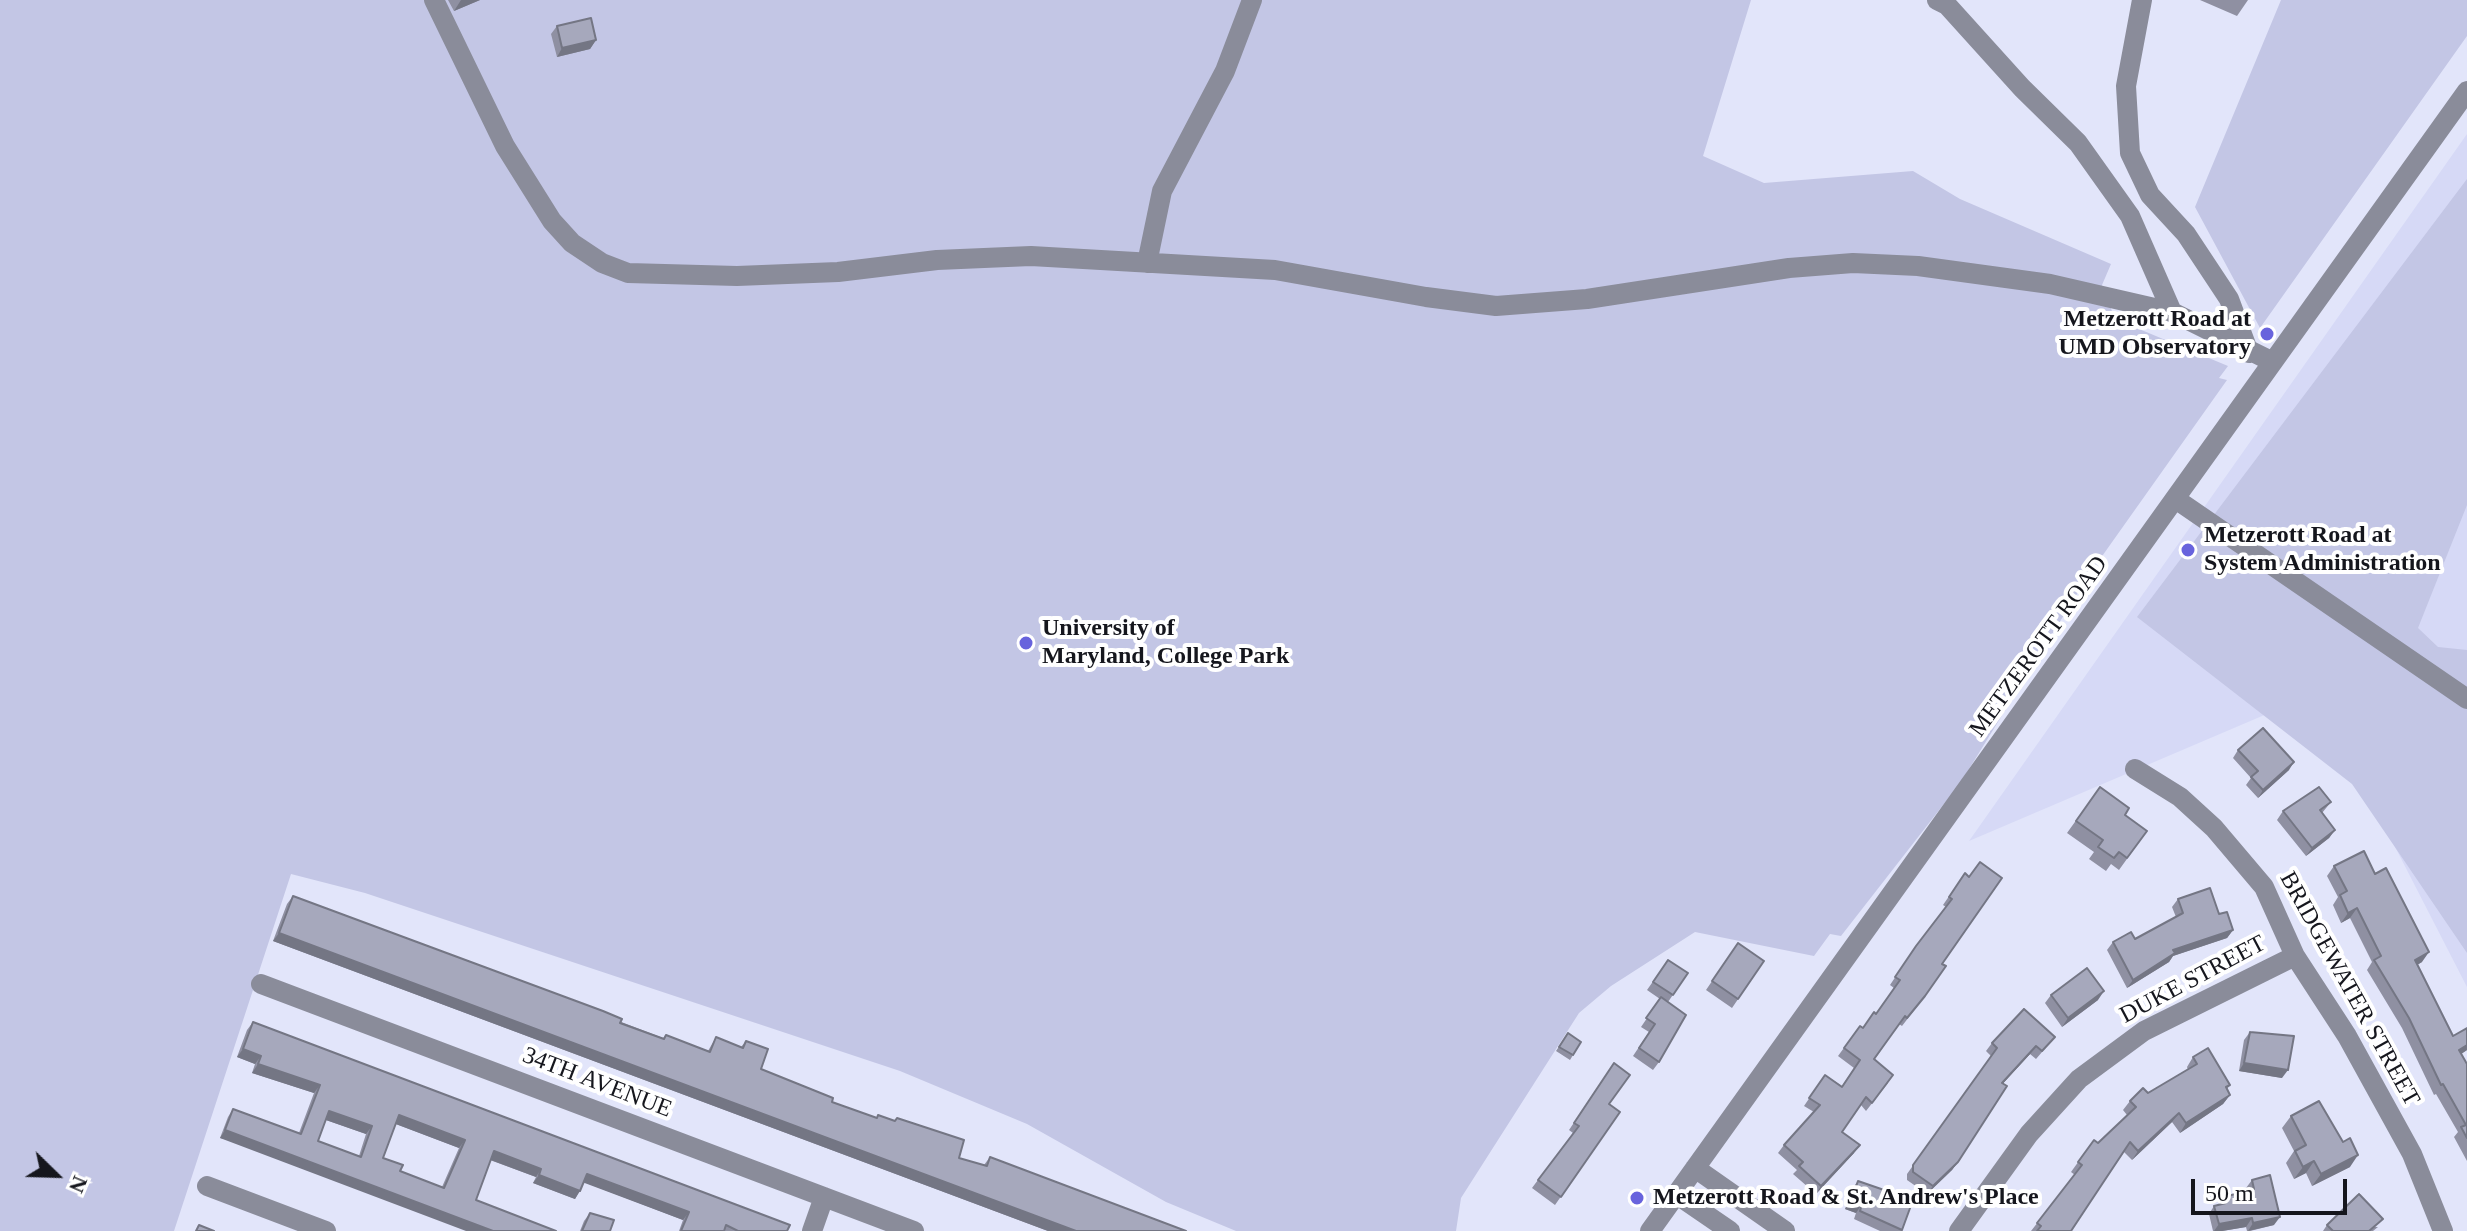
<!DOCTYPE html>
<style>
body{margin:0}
#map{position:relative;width:2467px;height:1231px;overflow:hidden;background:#e2e5fa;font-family:Georgia,serif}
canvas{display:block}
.north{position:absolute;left:16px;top:1135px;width:80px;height:80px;-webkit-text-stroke:6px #fff;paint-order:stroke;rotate:113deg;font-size:22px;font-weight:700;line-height:32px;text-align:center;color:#15161d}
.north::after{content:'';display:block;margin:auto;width:28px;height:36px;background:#15161d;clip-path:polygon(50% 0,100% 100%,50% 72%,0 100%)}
.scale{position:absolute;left:2191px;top:1179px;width:156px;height:36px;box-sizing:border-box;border:4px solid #15161d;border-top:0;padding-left:10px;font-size:24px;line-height:28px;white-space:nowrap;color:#15161d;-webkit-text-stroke:6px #fff;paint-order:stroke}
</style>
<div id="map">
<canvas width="2467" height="1231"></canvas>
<div class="north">N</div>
<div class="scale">50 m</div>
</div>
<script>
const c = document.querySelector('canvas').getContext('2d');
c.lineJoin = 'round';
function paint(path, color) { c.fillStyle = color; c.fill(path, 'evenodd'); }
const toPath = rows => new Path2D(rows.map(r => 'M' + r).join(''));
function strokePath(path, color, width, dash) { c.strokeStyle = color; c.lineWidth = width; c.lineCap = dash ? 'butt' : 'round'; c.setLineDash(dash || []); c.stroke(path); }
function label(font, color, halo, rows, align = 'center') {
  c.font = font + ' Georgia,serif'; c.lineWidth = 8; c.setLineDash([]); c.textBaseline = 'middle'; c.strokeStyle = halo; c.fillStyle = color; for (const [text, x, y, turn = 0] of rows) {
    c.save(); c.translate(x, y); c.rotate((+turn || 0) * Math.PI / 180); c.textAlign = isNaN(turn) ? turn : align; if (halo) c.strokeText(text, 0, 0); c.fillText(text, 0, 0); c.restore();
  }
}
paint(toPath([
 [2467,134,2467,987,2316,693,1969,841]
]), '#d6d9f6');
paint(toPath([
 [0,0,1751,0,1703,156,1764,183,1913,171,1960,199,2111,264,2102,285,2115,319,2228,366,2219,378,2227,380,2088,576,1961,782,1841,936,1830,934,1814,956,1695,932,1611,986,1579,1013,1461,1198,1456,1231,1236,1231,1166,1202,1027,1124,900,1071,365,893,291,874,174,1231,0,1231],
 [2281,0,2467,0,2467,36,2260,328,2195,207],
 [2467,179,2467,505,2418,628,2438,647,2467,650,2467,953,2352,784,2137,617]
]), '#c3c6e5');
strokePath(toPath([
 [434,0,505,146,552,221,572,243,602,263,628,273,737,276,838,272,937,260,1031,256,1275,270,1426,297,1496,306,1587,299,1789,268,1853,263,1918,266,2050,284,2172,312,2273,362],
 [1937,0,1947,5,2022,88,2078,143,2130,216,2172,312],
 [2142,0,2126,86,2130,153,2150,195,2186,234,2229,299,2249,353],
 [1147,263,1162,191,1225,71,1252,0],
 [2177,500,2467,699],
 [2135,769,2180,797,2214,828,2264,887,2295,956,2347,1036,2412,1154,2443,1231],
 [261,984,914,1231],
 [1695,1168,1785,1231],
 [207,1186,326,1231],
 [1676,1194,1730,1231],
 [812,1231,824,1197],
 [1650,1231,2467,91],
 [1959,1231,2029,1134,2079,1079,2144,1031,2295,956]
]), '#8a8c9a', 20);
paint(toPath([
 [448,0,480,0,454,11],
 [2200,0,2248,0,2237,16],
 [557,26,596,40,590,49,557,57,551,34],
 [2238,750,2289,770,2258,798,2246,785,2251,778,2233,758],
 [2100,787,2125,815,2147,831,2119,870,2111,864,2106,871,2089,859,2094,852,2067,833],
 [2331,802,2322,813,2335,830,2329,838,2306,856,2277,820,2283,811],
 [2334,866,2422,962,2417,965,2453,1036,2467,1028,2467,1050,2461,1054,2467,1064,2467,1161,2454,1137,2458,1132,2436,1094,2434,1095,2402,1028,2367,970,2372,962,2350,918,2341,923,2333,905,2338,897,2327,876],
 [1965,873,1942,964,1919,1004,1902,1026,1899,1024,1875,1059,1888,1083,1866,1111,1861,1105,1842,1132,1854,1153,1816,1194,1793,1174,1797,1170,1778,1153,1784,1145,1814,1112,1804,1106,1825,1075,1842,1086,1854,1068,1838,1056,1860,1026,1863,1028,1876,1014,1894,988,1890,985,1916,946,1946,907,1943,905],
 [293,896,663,1038,666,1035,708,1051,716,1037,741,1047,746,1041,761,1069,832,1102,877,1118,878,1115,895,1121,897,1118,959,1158,984,1165,990,1157,1186,1231,1048,1231,273,941,287,904],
 [2178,899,2219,914,2233,930,2227,938,2173,956,2169,962,2127,988,2107,950,2113,942,2135,939,2176,917,2172,907],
 [1738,943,1764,961,1732,1008,1706,990],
 [1668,960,1688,973,1668,1002,1659,1062,1653,1070,1633,1056,1649,1032,1641,1027,1660,999,1647,990],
 [2051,995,2098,1000,2062,1027,2045,1003],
 [253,1022,787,1231,679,1231,683,1220,584,1182,575,1199,533,1183,536,1177,490,1160,476,1200,220,1138,228,1117,233,1109,299,1133,314,1093,252,1073,255,1064,237,1057,247,1030],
 [326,1120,366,1134,359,1156,318,1141],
 [396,1124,459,1148,442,1187,400,1171,383,1158],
 [2250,1032,2282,1078,2239,1071,2244,1040],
 [1568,1033,1581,1042,1570,1060,1556,1051],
 [2055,1037,2036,1059,2030,1054,2003,1083,1958,1162,1952,1170,1927,1194,1907,1180,1907,1174,1991,1056,1986,1051,1992,1043],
 [2193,1057,2230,1085,2227,1089,2230,1095,2223,1104,2180,1133,2172,1122,2132,1160,2124,1152,2071,1231,2031,1231,2075,1175,2071,1172,2094,1140,2098,1143,2127,1115,2123,1110,2130,1101,2148,1093,2188,1070,2187,1067],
 [1614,1063,1609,1104,1620,1112,1555,1205,1532,1188,1573,1133,1569,1130],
 [2291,1116,2343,1142,2350,1167,2312,1186,2306,1173,2294,1179,2286,1163,2294,1151,2282,1128],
 [2252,1180,2274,1225,2250,1231,2247,1231,2246,1227,2222,1231,2213,1231,2209,1214,2214,1206,2219,1205,2224,1197,2247,1191,2246,1188],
 [1858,1181,1913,1200,1902,1231,1880,1231,1854,1219,1856,1213,1845,1209,1852,1189],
 [590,1213,610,1231,580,1231,584,1221],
 [2327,1225,2378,1227,2373,1231,2323,1231]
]), '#8f90a2');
paint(toPath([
 [461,0,480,0,454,11],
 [596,40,590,49,557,57,562,48],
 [2294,762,2289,770,2258,798,2263,790],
 [2335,830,2329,838,2306,856,2312,848],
 [2357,908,2350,918,2341,923,2348,913],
 [2233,930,2227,938,2173,956,2169,962,2127,988,2133,980,2173,950],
 [279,933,1076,1231,1048,1231,273,941],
 [2429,952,2422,962,2408,970,2415,960],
 [2104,991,2098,1000,2062,1027,2068,1018],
 [2467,1045,2467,1050,2452,1060,2459,1050],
 [2036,1046,2030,1054,1996,1091,2002,1083],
 [243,1049,261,1056,255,1064,237,1057],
 [2244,1063,2288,1070,2282,1078,2239,1071],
 [258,1064,320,1085,314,1093,252,1073],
 [2230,1095,2223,1104,2180,1133,2186,1123],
 [329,1111,372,1126,366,1134,323,1119],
 [2179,1113,2172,1122,2132,1160,2138,1151],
 [399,1115,465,1140,459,1148,393,1123],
 [225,1130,493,1231,466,1231,220,1138],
 [1860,1145,1854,1153,1816,1194,1821,1186],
 [494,1151,541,1169,536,1177,488,1159],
 [2358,1155,2350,1167,2312,1186,2321,1174],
 [2314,1161,2306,1173,2294,1179,2303,1167],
 [1958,1162,1952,1170,1927,1194,1933,1186],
 [587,1174,689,1212,683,1220,582,1182],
 [539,1175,580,1191,575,1199,533,1183],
 [1851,1201,1862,1204,1856,1213,1845,1209],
 [2280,1217,2274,1225,2248,1231,2253,1223],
 [2252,1218,2246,1227,2222,1231,2214,1231,2219,1224]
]), '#747684');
const building = toPath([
 [591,18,596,40,562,48,557,26,591,18],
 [2263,728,2294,762,2263,790,2251,777,2258,771,2238,750,2263,728],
 [2100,787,2129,808,2125,815,2147,831,2127,858,2119,852,2114,858,2098,847,2103,840,2076,821,2100,787],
 [2319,787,2331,802,2320,810,2335,830,2312,848,2283,811,2319,787],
 [2364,851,2375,874,2386,868,2429,952,2415,960,2453,1036,2467,1028,2467,1045,2459,1050,2467,1064,2467,1138,2461,1127,2466,1125,2443,1084,2441,1085,2409,1018,2374,960,2381,956,2357,908,2348,913,2340,895,2347,891,2334,866,2364,851],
 [1980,862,2002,878,1942,964,1946,966,1925,996,1907,1018,1905,1016,1874,1059,1893,1075,1872,1103,1866,1097,1842,1132,1860,1145,1821,1186,1799,1166,1803,1162,1784,1145,1820,1105,1809,1098,1825,1075,1842,1087,1860,1060,1844,1048,1860,1026,1863,1028,1874,1012,1876,1014,1900,980,1895,977,1916,946,1952,899,1949,897,1965,873,1969,877,1980,862],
 [2210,888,2219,914,2227,912,2233,930,2173,950,2175,953,2133,980,2113,942,2131,932,2135,939,2183,913,2178,899,2210,888],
 [293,896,603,1011,622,1019,620,1023,664,1039,666,1035,710,1052,716,1037,743,1048,746,1041,768,1049,761,1069,833,1098,832,1102,877,1118,878,1115,895,1121,897,1118,964,1140,959,1158,987,1166,990,1157,1186,1231,1076,1231,279,933,293,896],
 [1738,943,1764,961,1738,999,1712,981,1738,943],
 [1668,960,1688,973,1673,995,1653,982,1668,960],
 [2087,968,2104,991,2068,1018,2051,995,2087,968],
 [1661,997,1686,1015,1659,1062,1639,1048,1655,1024,1646,1018,1661,997],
 [2024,1009,2055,1037,2042,1051,2036,1046,2002,1083,2007,1086,1958,1162,1933,1186,1913,1172,1913,1165,1997,1048,1992,1043,2024,1009],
 [253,1022,790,1225,787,1231,738,1231,726,1225,724,1231,681,1231,689,1212,587,1174,580,1191,539,1175,541,1169,494,1151,476,1200,556,1231,493,1231,225,1130,233,1109,301,1134,320,1085,258,1064,261,1056,243,1049,253,1022],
 [329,1111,372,1126,361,1157,318,1141,329,1111],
 [399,1115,465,1140,444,1188,400,1171,403,1165,383,1158,399,1115],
 [2250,1032,2294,1036,2288,1070,2244,1063,2250,1032],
 [1568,1033,1581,1042,1573,1055,1559,1047,1568,1033],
 [2208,1048,2230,1085,2226,1087,2230,1095,2186,1123,2179,1113,2138,1151,2130,1142,2071,1231,2037,1231,2041,1226,2037,1223,2082,1165,2078,1162,2094,1140,2098,1143,2136,1107,2130,1101,2143,1088,2148,1093,2197,1064,2193,1057,2208,1048],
 [1614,1063,1630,1075,1609,1104,1620,1112,1561,1197,1538,1180,1579,1126,1574,1123,1614,1063],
 [2319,1101,2343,1142,2350,1138,2358,1155,2321,1174,2314,1161,2303,1167,2295,1151,2306,1145,2291,1116,2319,1101],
 [2270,1175,2280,1217,2253,1223,2252,1218,2219,1224,2214,1206,2226,1203,2224,1197,2254,1189,2252,1180,2270,1175],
 [1858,1181,1913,1200,1902,1230,1860,1211,1862,1204,1851,1201,1858,1181],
 [2359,1194,2383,1219,2369,1231,2333,1231,2327,1225,2359,1194],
 [590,1213,614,1220,610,1231,582,1231,590,1213],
 [199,1225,214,1231,196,1231,199,1225]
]);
paint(building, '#a6a8bc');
strokePath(building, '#747684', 2);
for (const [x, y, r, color] of [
 [2267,334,8,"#6863dd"],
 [2188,550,8,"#6863dd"],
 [1026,643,8,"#6863dd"],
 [1637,1198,8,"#6863dd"]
]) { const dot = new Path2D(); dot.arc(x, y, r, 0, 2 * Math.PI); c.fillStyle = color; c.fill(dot); strokePath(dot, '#fff', 3); }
label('bold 24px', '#15161d', '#fff', [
 ["Metzerott Road at",2251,320,"right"],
 ["UMD Observatory",2251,348,"right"],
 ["Metzerott Road at",2204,536],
 ["System Administration",2204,564],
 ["University of",1042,629],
 ["Maryland, College Park",1042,657],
 ["Metzerott Road & St. Andrew's Place",1653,1198]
], 'left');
label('24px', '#15161d', '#fff', [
 ["METZEROTT ROAD",2039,647,-54],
 ["DUKE STREET",2193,980,-28],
 ["BRIDGEWATER STREET",2349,989,61],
 ["34TH AVENUE",597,1083,21]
]);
</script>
